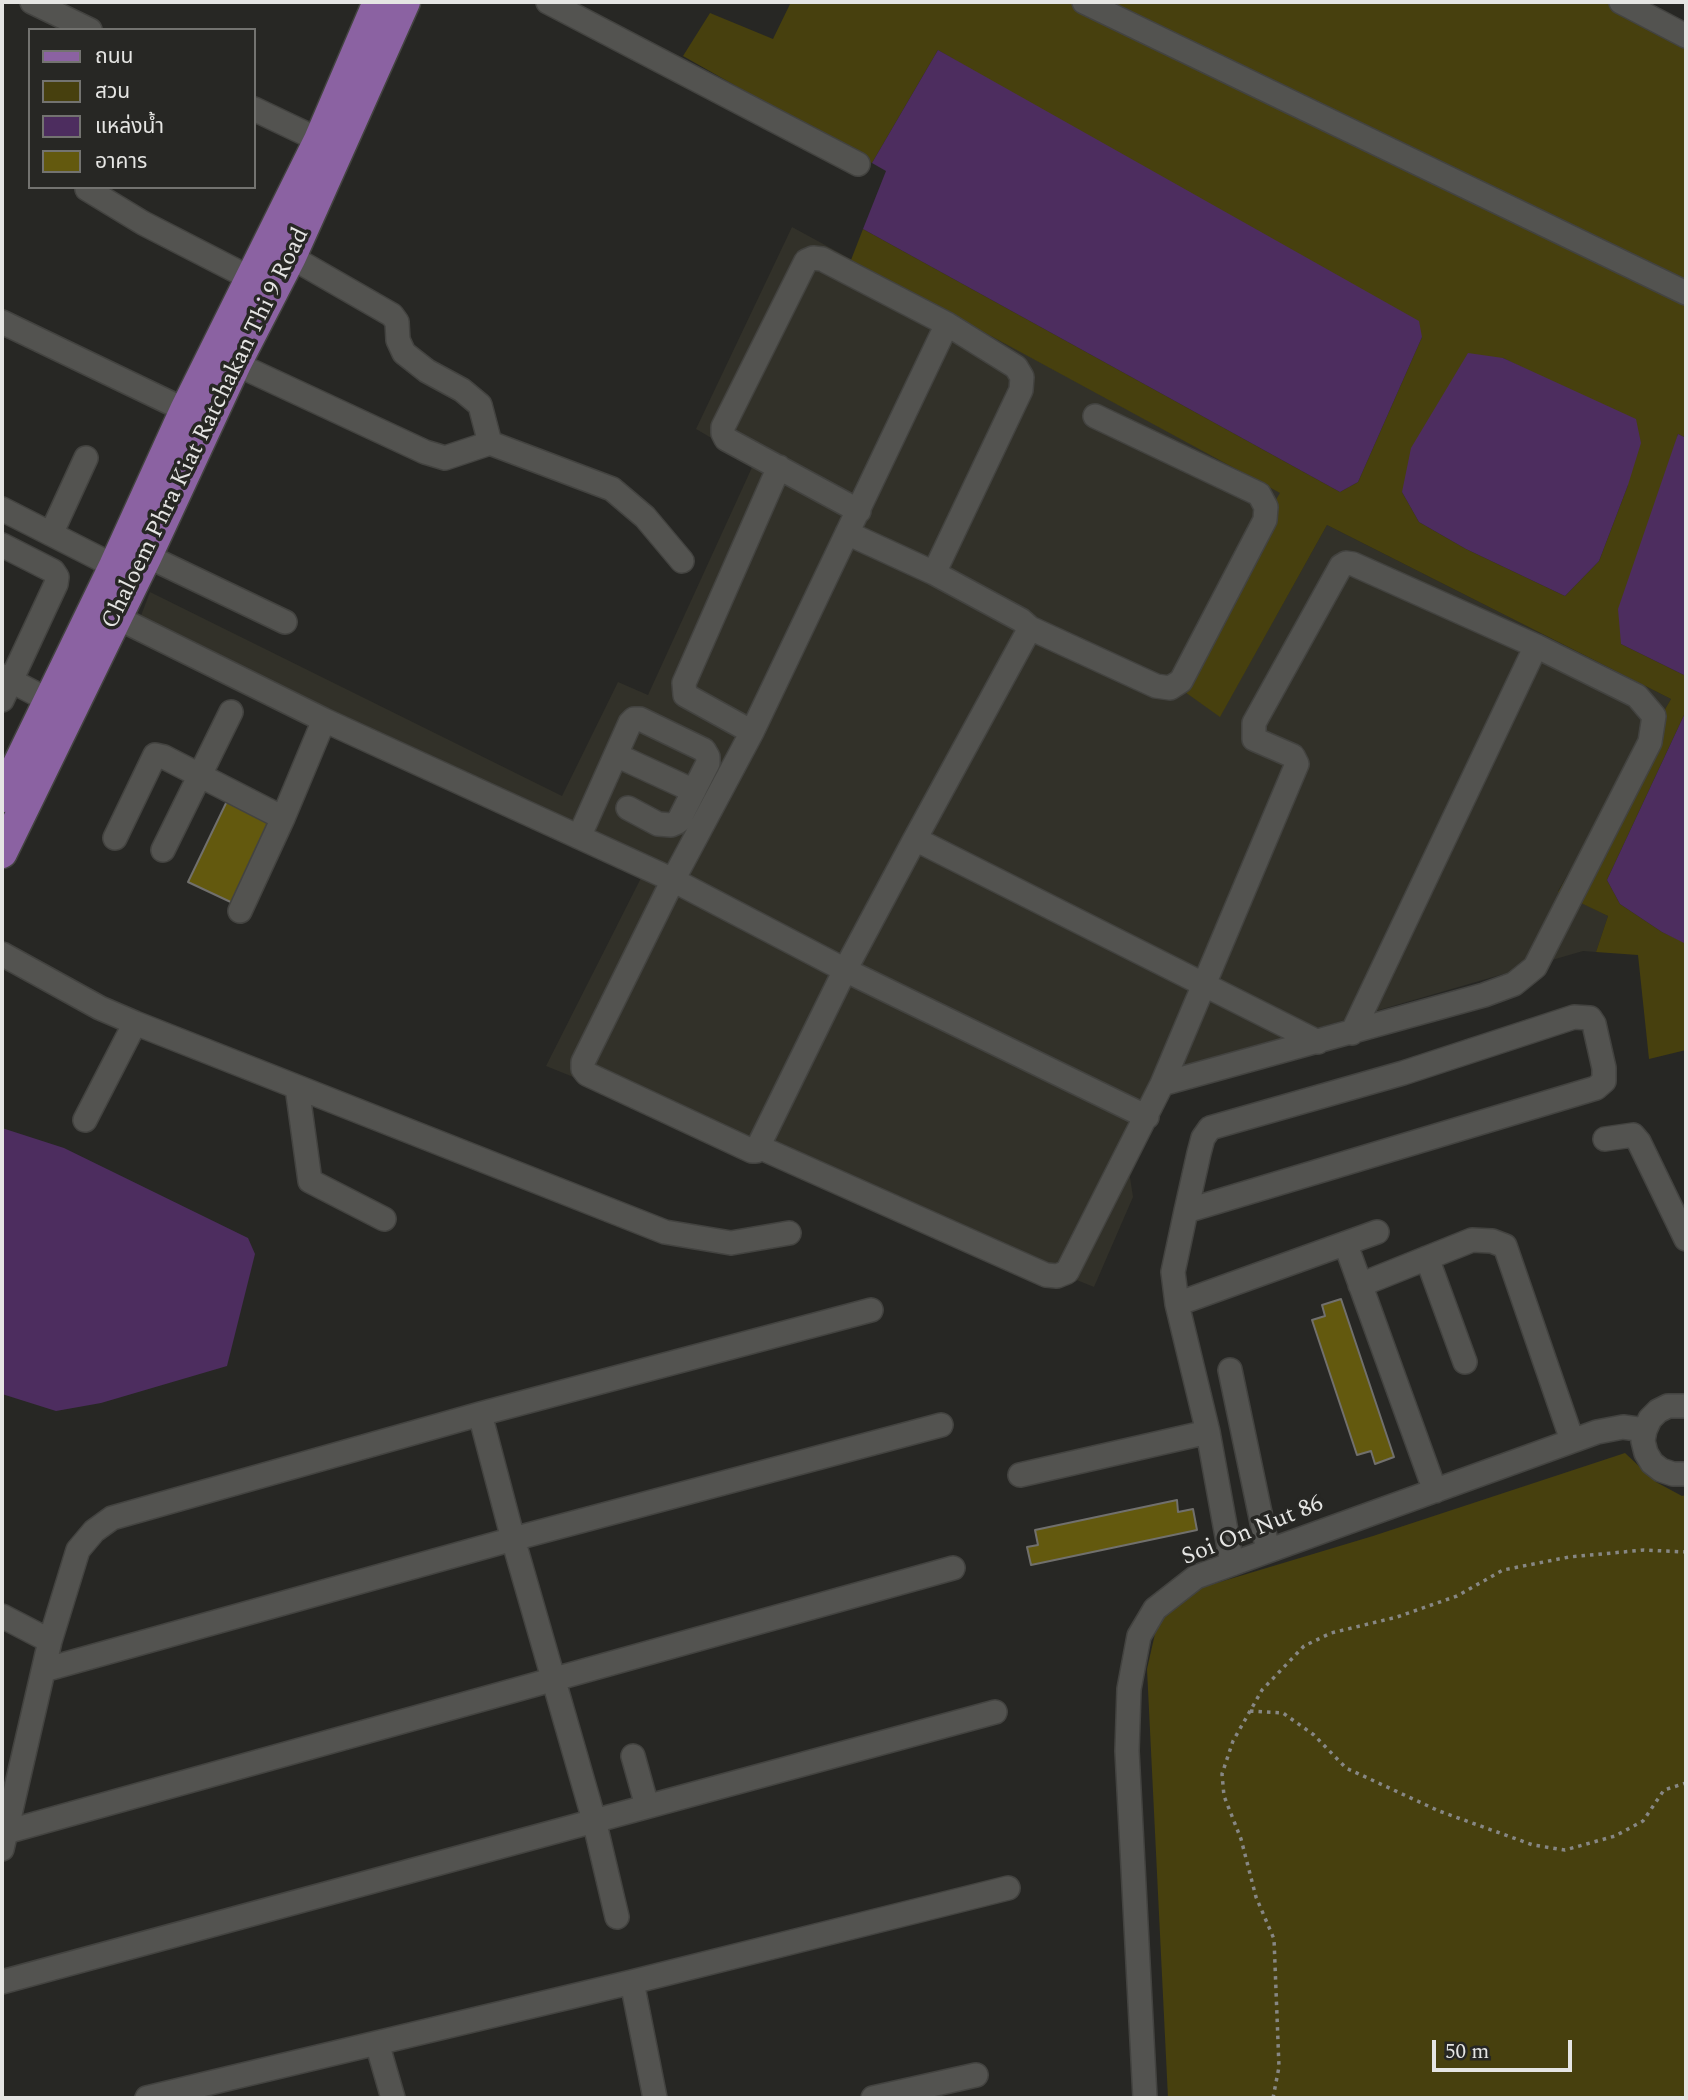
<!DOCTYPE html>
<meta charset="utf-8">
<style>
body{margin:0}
#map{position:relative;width:1688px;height:2100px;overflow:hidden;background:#272724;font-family:Spectral,"Noto Sans Thai",serif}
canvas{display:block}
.frame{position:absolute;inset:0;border:4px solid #e5e5e3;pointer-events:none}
.legend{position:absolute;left:28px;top:28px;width:228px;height:161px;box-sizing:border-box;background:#272724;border:2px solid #737370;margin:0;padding:9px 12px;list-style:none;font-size:21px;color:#e5e5e3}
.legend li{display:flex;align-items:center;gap:14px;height:35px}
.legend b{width:35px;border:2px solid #737370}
.scale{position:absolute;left:1432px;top:2040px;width:140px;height:32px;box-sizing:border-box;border:4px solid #e5e5e3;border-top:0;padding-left:9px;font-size:21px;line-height:24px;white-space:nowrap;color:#e5e5e3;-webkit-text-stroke:5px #272724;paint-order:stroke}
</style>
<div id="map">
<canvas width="1688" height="2100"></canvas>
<div class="frame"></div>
<ul class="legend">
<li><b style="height:9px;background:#8b62a2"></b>ถนน</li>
<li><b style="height:19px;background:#47400e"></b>สวน</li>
<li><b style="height:19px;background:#4d2d5f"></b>แหล่งน้ำ</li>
<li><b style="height:19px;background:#63590e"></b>อาคาร</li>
</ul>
<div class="scale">50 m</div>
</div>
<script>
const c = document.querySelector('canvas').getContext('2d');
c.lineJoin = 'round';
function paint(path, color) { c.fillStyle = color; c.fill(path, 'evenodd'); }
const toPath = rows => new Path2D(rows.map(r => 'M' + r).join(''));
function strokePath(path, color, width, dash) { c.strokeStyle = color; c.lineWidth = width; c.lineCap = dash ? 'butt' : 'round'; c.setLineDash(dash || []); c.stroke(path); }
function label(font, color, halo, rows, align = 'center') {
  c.font = font + ' Spectral,serif'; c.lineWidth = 7; c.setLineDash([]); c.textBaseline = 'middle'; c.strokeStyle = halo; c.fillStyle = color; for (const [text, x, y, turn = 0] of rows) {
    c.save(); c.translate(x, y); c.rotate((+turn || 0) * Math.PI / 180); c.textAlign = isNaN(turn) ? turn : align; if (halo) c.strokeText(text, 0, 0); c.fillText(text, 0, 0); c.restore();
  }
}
paint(toPath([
 [792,227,1281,493,1168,680,1220,716,1327,525,1671,699,1558,891,1608,916,1596,952,1583,951,1158,1074,1125,1145,1133,1197,1094,1287,546,1066,641,878,134,634,150,592,562,796,618,682,648,695,754,463,696,429]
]), '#323129');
paint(toPath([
 [791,2,1605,2,1686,45,1686,438,1678,434,1621,644,1686,676,1686,711,1607,880,1620,904,1662,932,1686,943,1686,1050,1649,1059,1638,955,1596,952,1608,916,1558,892,1671,699,1327,525,1220,717,1168,680,1280,493,851,260,863,229,1340,492,1358,482,1422,337,938,50,872,163,683,56,710,13,773,39],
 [1503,358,1549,381,1628,485,1599,561,1565,596,1466,549,1419,522,1402,492],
 [1625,1453,1656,1482,1682,1496,1686,1495,1686,2098,1168,2098,1147,1669,1159,1616,1200,1588,1373,1536]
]), '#47400e');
paint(toPath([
 [938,50,1419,321,1422,337,1358,482,1340,492,863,229,886,171,872,163],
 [1468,353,1503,358,1636,419,1641,443,1628,485,1599,561,1565,596,1466,549,1419,522,1402,492,1411,448],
 [1678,434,1686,438,1686,676,1621,644,1618,609],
 [1686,711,1686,944,1662,932,1620,904,1607,880],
 [2,1128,64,1148,248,1238,255,1254,227,1366,101,1403,56,1411,2,1394]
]), '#4d2d5f');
const building = toPath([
 [228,799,277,822,237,905,188,882,228,799],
 [1341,1299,1394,1457,1375,1464,1371,1451,1357,1455,1312,1320,1325,1316,1322,1305,1341,1299],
 [1177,1500,1178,1512,1193,1509,1197,1530,1031,1565,1027,1547,1038,1545,1035,1530,1177,1500]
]);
paint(building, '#63590e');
strokePath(building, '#71706d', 2);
const minor = toPath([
 [32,2,90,30],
 [548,2,858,164],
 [1084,2,1686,293],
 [1621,2,1686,36],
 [254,109,319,140],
 [87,189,143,223,250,278],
 [291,257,392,315,397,322,398,340,404,353,427,371,462,390,480,405,490,443],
 [2,322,185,410],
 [236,364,425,452,445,458,490,443,612,489,645,517,682,561],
 [2,509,114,566],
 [859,511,726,439,723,433,723,427,806,261,813,258,822,259,947,324,1016,367,1022,377,1021,390,934,573],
 [847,533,934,573,1021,620,1030,628,915,839,1318,1042],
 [51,534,86,458],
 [2,545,53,571,57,577,56,584,2,700],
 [147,556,285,622],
 [116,617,324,720,673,880,845,970,1147,1117],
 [1030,628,1156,686,1170,688,1181,681,1265,520,1266,507,1259,494,1095,416],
 [2,676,48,700],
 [752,732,685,695,684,683,779,467],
 [616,755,694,791],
 [579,837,630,723,634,719,640,719,704,750,708,757,708,763,678,822,671,825,658,824,628,808],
 [115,838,155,755,164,757,283,818,324,720],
 [915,839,845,970,756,1151,752,1151,587,1074,583,1069,583,1062,673,880,752,732,947,324],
 [163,850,231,712],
 [240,911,283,818],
 [2,954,100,1008,135,1023,665,1232,731,1243,789,1233],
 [1352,1033,1536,646],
 [297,1087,310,1181,384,1219],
 [85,1120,135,1023],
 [1605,1139,1633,1135,1639,1142,1686,1239],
 [759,1147,1046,1275,1057,1276,1067,1272,1162,1084,1484,995,1514,984,1535,967,1650,742,1654,716,1637,696,1536,646,1353,564,1346,563,1341,566,1254,723,1254,739,1293,756,1297,764,1162,1084],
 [1186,1211,1596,1088,1604,1081,1604,1068,1594,1024,1590,1018,1574,1017,1403,1073,1210,1128,1203,1138,1199,1153,1186,1211,1173,1272,1177,1304,1377,1232],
 [1346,1245,1435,1491],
 [1427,1258,1465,1362],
 [1360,1285,1472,1240,1492,1241,1505,1246,1572,1440],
 [1177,1304,1208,1432,1232,1564],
 [1230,1370,1268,1551],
 [1686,1406,1668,1406,1658,1411,1650,1419,1645,1430,1643,1441,1646,1453,1652,1463,1661,1470,1673,1474,1686,1474],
 [480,1414,513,1539,594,1820,617,1917],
 [1020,1475,1208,1432],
 [2,1616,50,1641],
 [44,1670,513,1539,941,1425],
 [633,1756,647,1806],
 [6,1832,953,1568],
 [2,1849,50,1641,78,1550,94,1531,112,1518,480,1414,871,1310],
 [2,1982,995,1712],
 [632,1982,655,2098],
 [377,2043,393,2098],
 [147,2098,632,1982,1008,1888],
 [873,2098,976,2075],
 [1145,2098,1127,1751,1129,1689,1139,1636,1155,1609,1196,1577,1597,1432,1623,1427,1645,1430]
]);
const major = toPath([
 [2,797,114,566,185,410,319,140,378,2],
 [2,853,147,556,236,364,291,257,405,2]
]);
strokePath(minor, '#434340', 26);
strokePath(major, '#434340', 33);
strokePath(toPath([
 [1250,1711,1283,1713,1314,1735,1346,1768,1439,1811,1533,1845,1565,1850,1615,1836,1643,1821,1664,1790,1686,1783],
 [1273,2098,1279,2067,1274,1939,1256,1897,1241,1839,1224,1796,1222,1774,1233,1741,1262,1690,1304,1646,1331,1633,1397,1617,1457,1596,1503,1570,1569,1557,1644,1550,1686,1552]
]), '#878784', 3.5, [3.5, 5]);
strokePath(minor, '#535350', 23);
strokePath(major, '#8b62a2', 30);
label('24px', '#e5e5e3', '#272724', [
 ["Chaloem Phra Kiat Ratchakan Thi 9 Road",207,429,-64],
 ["Soi On Nut 86",1253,1532,-22]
]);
</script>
